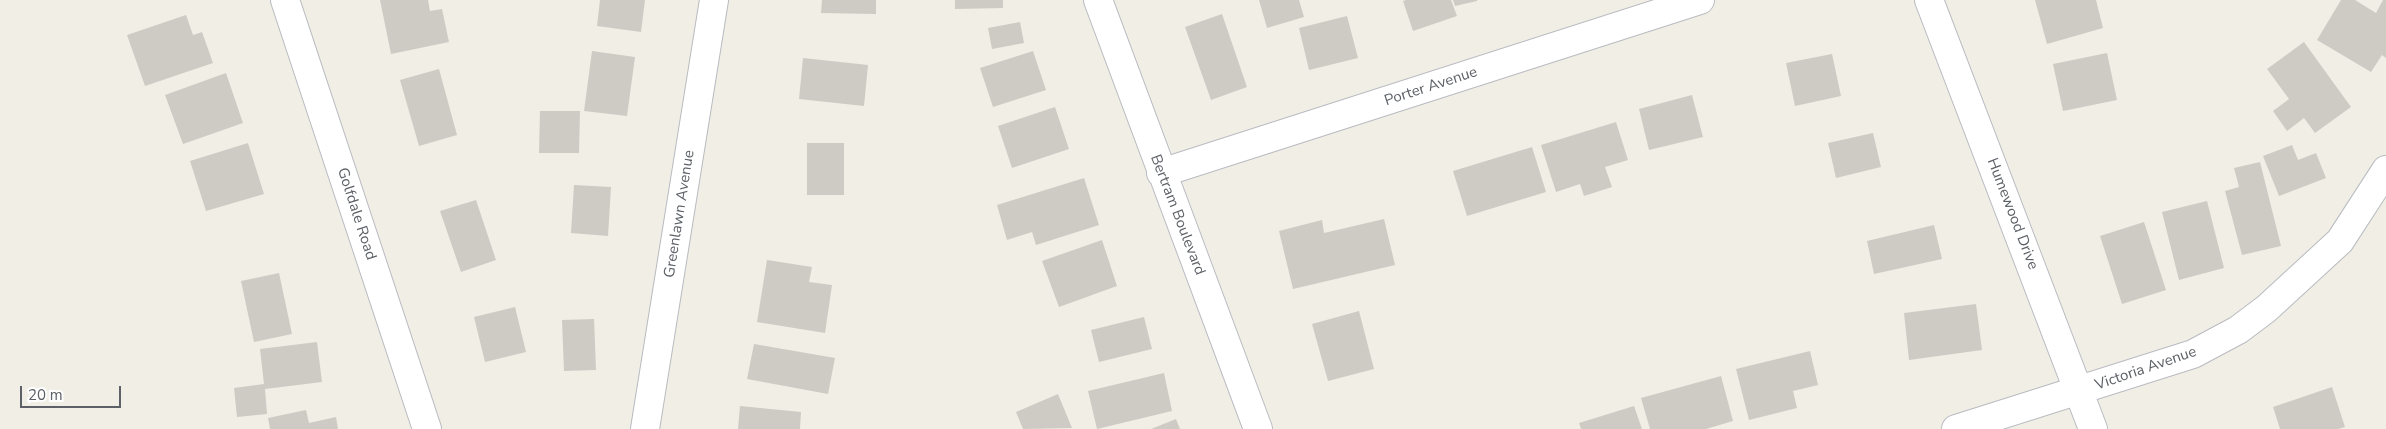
<!DOCTYPE html>
<style>
body{margin:0}
#map{position:relative;width:2386px;height:429px;overflow:hidden;background:#f1eee6;font-family:"Nunito Sans",sans-serif}
canvas{display:block}
.scale{position:absolute;left:20px;top:386px;width:101px;height:22px;box-sizing:border-box;border:2px solid #5d6167;border-top:0;padding-left:6px;font-size:15px;line-height:18px;white-space:nowrap;color:#5d6167;-webkit-text-stroke:4px #fff;paint-order:stroke}
</style>
<div id="map">
<canvas width="2386" height="429"></canvas>
<div class="scale">20 m</div>
</div>
<script>
const c = document.querySelector('canvas').getContext('2d');
c.lineJoin = 'round';
function paint(path, color) { c.fillStyle = color; c.fill(path, 'evenodd'); }
const toPath = rows => new Path2D(rows.map(r => 'M' + r).join(''));
function strokePath(path, color, width, dash) { c.strokeStyle = color; c.lineWidth = width; c.lineCap = dash ? 'butt' : 'round'; c.setLineDash(dash || []); c.stroke(path); }
function label(font, color, halo, rows, align = 'center') {
  c.font = font + ' "Nunito Sans",sans-serif'; c.lineWidth = 4; c.setLineDash([]); c.textBaseline = 'middle'; c.strokeStyle = halo; c.fillStyle = color; for (const [text, x, y, turn = 0] of rows) {
    c.save(); c.translate(x, y); c.rotate((+turn || 0) * Math.PI / 180); c.textAlign = isNaN(turn) ? turn : align; if (halo) c.strokeText(text, 0, 0); c.fillText(text, 0, 0); c.restore();
  }
}
paint(toPath([
 [380,0,428,0,430,11,442,9,449,42,391,54],
 [600,0,645,0,641,32,597,26],
 [822,0,876,0,876,14,821,13],
 [955,0,1003,0,1003,8,955,9],
 [1259,0,1299,0,1304,17,1267,28],
 [1406,0,1451,0,1457,16,1413,31,1403,1],
 [1453,0,1477,0,1477,1,1455,6],
 [2035,0,2096,0,2103,28,2047,44],
 [2341,0,2355,0,2376,13,2383,0,2386,0,2386,58,2382,55,2371,72,2317,40],
 [1222,14,1247,87,1211,100,1185,27],
 [186,15,193,35,202,32,213,63,145,86,127,35],
 [1347,16,1358,58,1309,70,1299,28],
 [1020,22,1024,43,992,49,988,28],
 [2304,42,2351,107,2315,133,2304,118,2287,131,2273,111,2289,99,2267,69],
 [592,51,635,57,627,116,584,111],
 [1033,51,1046,90,993,107,980,68],
 [2107,53,2117,100,2063,111,2053,64],
 [1832,54,1841,96,1795,106,1786,63],
 [803,58,868,65,864,106,799,99],
 [439,69,457,135,419,146,400,80],
 [226,73,243,123,183,144,165,95],
 [1692,95,1703,137,1649,150,1639,109],
 [1055,107,1069,149,1012,168,998,126],
 [540,111,580,111,579,153,539,153],
 [1616,122,1628,160,1605,167,1612,187,1584,196,1580,184,1556,192,1541,145],
 [1873,133,1881,167,1836,178,1828,143],
 [248,143,264,194,206,211,190,161],
 [807,143,844,143,844,195,807,195],
 [2292,145,2298,160,2316,153,2326,178,2279,196,2263,156],
 [1532,147,1546,192,1467,216,1453,171],
 [2260,162,2281,246,2242,255,2225,191,2239,187,2234,168],
 [1084,178,1099,225,1036,245,1032,232,1007,240,997,205],
 [574,185,611,187,608,236,571,233],
 [476,200,496,260,461,272,440,211],
 [2207,201,2224,268,2179,280,2162,212],
 [1384,219,1395,265,1293,289,1279,231,1322,220,1324,233],
 [2144,222,2166,290,2122,304,2100,236],
 [1934,225,1942,259,1874,274,1867,241],
 [1102,240,1117,286,1059,307,1042,261],
 [767,260,812,267,809,282,832,285,825,333,757,322],
 [279,273,292,334,254,342,241,281],
 [1976,304,1982,350,1909,360,1904,313],
 [515,307,526,352,485,362,474,317],
 [1359,311,1374,369,1328,381,1312,324],
 [1144,317,1152,349,1099,362,1091,330],
 [594,319,596,370,564,371,562,320],
 [317,342,322,382,265,389,267,414,237,417,234,388,264,384,260,349],
 [754,344,835,358,828,394,747,379],
 [1810,351,1818,385,1793,391,1797,408,1749,420,1736,369],
 [1164,373,1172,411,1097,429,1088,391],
 [1721,376,1733,421,1706,429,1650,429,1641,398],
 [2332,387,2345,427,2338,429,2280,429,2273,407],
 [1058,394,1072,428,1023,429,1016,412],
 [740,406,801,412,800,429,738,429],
 [1634,406,1642,429,1581,429,1579,423],
 [306,410,309,423,336,417,338,429,270,429,268,418],
 [1176,419,1180,429,1151,429]
]), '#cecbc4');
const minor = toPath([
 [285,0,427,429],
 [1098,0,1258,429],
 [1929,0,2093,429],
 [1161,173,1700,0],
 [645,429,714,0]
]);
const tertiary = toPath([
 [1956,429,2193,354,2238,330,2266,309,2340,241,2386,170]
]);
strokePath(minor, '#b8bbc0', 30);
strokePath(tertiary, '#b8bbc0', 30);
strokePath(minor, '#fff', 28);
strokePath(tertiary, '#fff', 28);
label('15px', '#5d6167', '#fff', [
 ["Porter Avenue",1431,87,-18],
 ["Golfdale Road",356,214,72],
 ["Greenlawn Avenue",680,214,-81],
 ["Humewood Drive",2012,214,69],
 ["Bertram Boulevard",1177,215,69],
 ["Victoria Avenue",2146,369,-19]
]);
</script>
